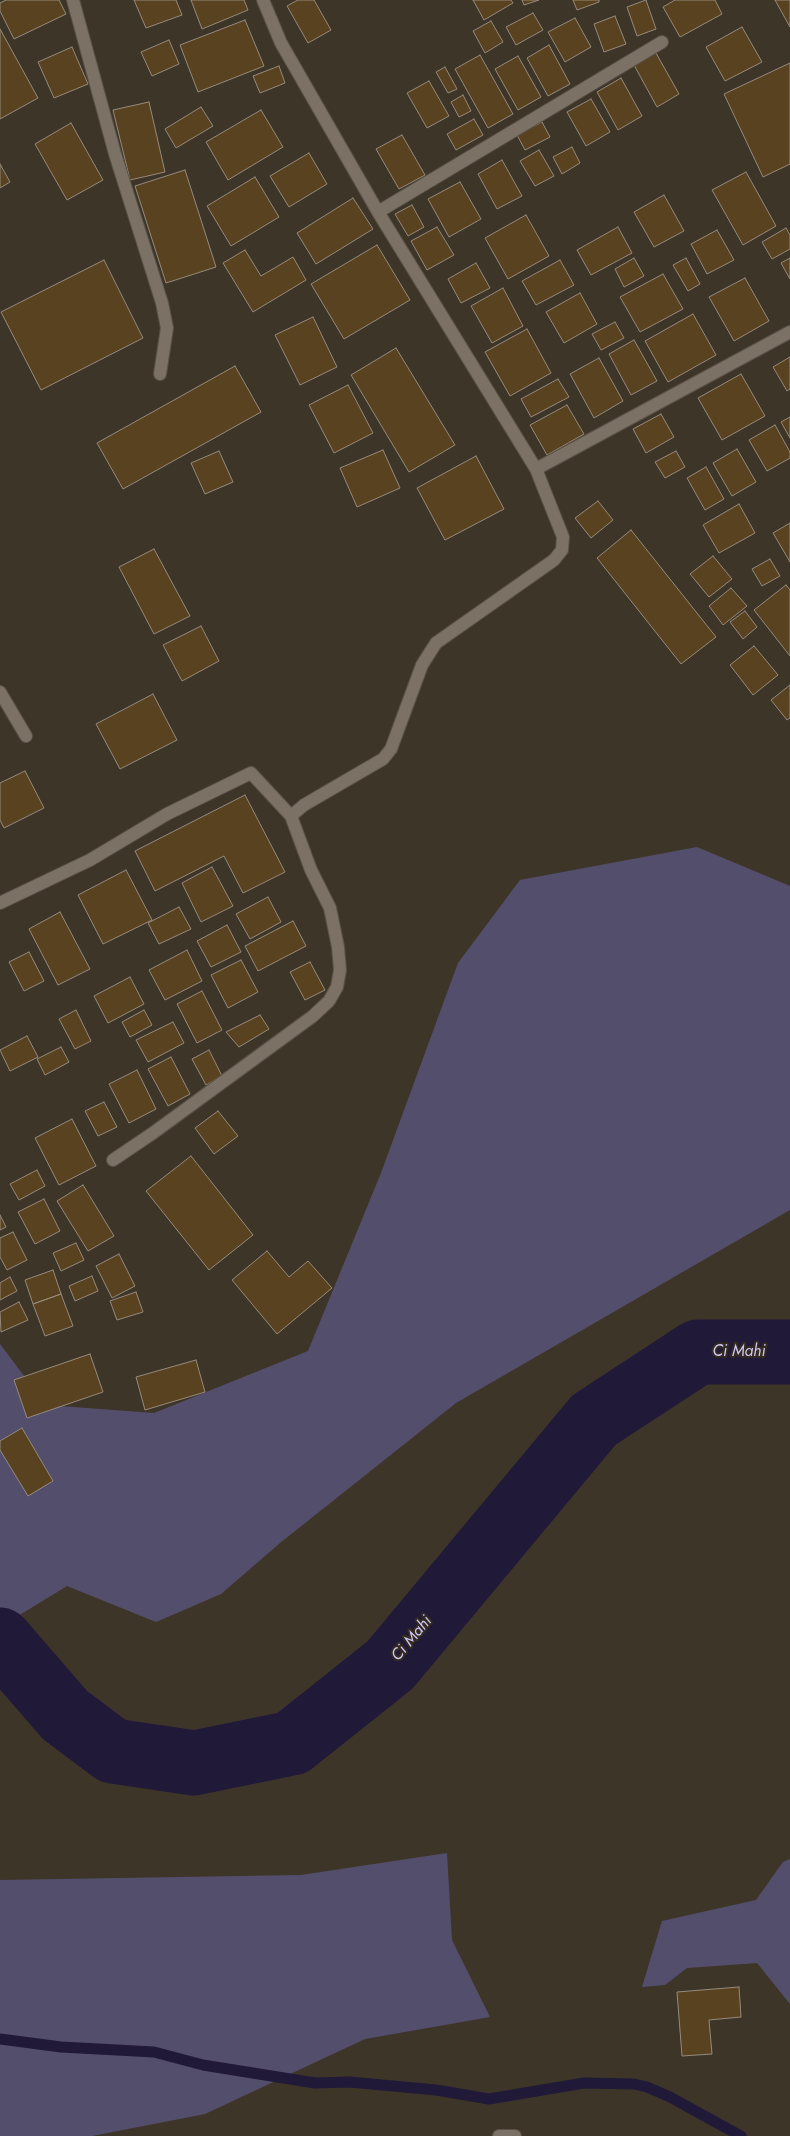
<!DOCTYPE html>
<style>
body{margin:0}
canvas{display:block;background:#3e3529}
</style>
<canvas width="790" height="2136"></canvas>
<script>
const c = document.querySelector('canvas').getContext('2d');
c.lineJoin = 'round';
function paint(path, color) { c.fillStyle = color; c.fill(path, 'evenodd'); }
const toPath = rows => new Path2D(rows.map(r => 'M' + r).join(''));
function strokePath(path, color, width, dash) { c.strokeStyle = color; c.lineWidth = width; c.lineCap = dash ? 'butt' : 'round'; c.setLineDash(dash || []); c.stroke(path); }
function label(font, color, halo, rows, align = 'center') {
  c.font = font + ' Jost,sans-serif'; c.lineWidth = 4; c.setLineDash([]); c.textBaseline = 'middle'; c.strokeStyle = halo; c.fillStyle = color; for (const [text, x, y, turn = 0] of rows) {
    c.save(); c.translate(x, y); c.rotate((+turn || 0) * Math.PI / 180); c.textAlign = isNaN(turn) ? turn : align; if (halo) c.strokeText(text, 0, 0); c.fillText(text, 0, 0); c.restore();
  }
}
paint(toPath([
 [697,847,790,886,790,1210,456,1403,280,1543,221,1594,156,1622,67,1586,0,1627,0,1344,46,1405,154,1413,308,1351,381,1173,458,963,520,880],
 [447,1853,452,1940,490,2017,365,2039,205,2114,92,2136,0,2136,0,1880,301,1875],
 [790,1859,790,2004,757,1963,687,1968,665,1985,642,1987,662,1921,756,1900,783,1862]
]), '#544e6d');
strokePath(toPath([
 [0,2039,61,2047,154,2052,203,2065,315,2083,350,2082,436,2090,489,2099,584,2083,634,2084,647,2087,670,2097,741,2136]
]), '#211938', 11);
strokePath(toPath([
 [0,1640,65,1715,113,1751,194,1763,292,1743,390,1665,594,1420,698,1352,790,1352]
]), '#211938', 65);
const building = toPath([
 [6,0,59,0,66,14,14,39,0,11,0,3,6,0],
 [134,0,176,0,182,15,146,28,134,0],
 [191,0,244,0,248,10,202,29,191,0],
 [298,0,314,0,331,30,308,43,287,6,298,0],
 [473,0,511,0,513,3,484,20,473,0],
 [522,0,539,0,524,5,522,0],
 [573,0,599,0,599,2,577,10,573,0],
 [646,0,656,29,637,36,627,7,646,0],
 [675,0,715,0,722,14,680,37,663,7,675,0],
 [775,0,790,0,790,27,775,0],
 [533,13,543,30,516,45,506,27,533,13],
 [615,16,626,44,604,52,594,24,615,16],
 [575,18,591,47,565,62,548,32,575,18],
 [245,20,264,66,198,92,180,45,245,20],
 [491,21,503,42,485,53,473,31,491,21],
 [742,27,762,62,725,81,706,47,742,27],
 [0,29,38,98,0,119,0,29],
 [169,40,179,64,152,76,141,52,169,40],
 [549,45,570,84,548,96,527,58,549,45],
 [72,47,88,84,54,98,38,62,72,47],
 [656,53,679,94,657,107,634,65,656,53],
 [480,55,513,114,488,128,455,69,480,55],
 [518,56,541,97,518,110,495,69,518,56],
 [790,63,790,164,763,177,724,94,790,63],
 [279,66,285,83,260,93,253,76,279,66],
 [445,67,457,89,448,93,436,72,445,67],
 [621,78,642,116,618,130,597,92,621,78],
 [429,81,449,116,427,128,407,93,429,81],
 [463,95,471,111,459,117,451,102,463,95],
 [591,99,610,132,586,146,567,112,591,99],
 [149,102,165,172,130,180,113,110,149,102],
 [201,107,213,126,176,148,165,129,201,107],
 [261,110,283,147,228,180,206,142,261,110],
 [474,119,483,135,456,150,447,134,474,119],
 [542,122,550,137,525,150,517,135,542,122],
 [71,123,103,180,67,200,35,144,71,123],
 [402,135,425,175,399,189,376,149,402,135],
 [572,147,580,163,562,174,553,157,572,147],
 [539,150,554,176,535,186,520,161,539,150],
 [309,153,327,184,289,207,270,176,309,153],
 [502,160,522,196,497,209,478,174,502,160],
 [0,164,10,182,0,188,0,164],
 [185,170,216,267,166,283,135,186,185,170],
 [746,172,776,226,743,245,712,190,746,172],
 [255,177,279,217,231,246,207,206,255,177],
 [460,182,481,219,449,237,428,199,460,182],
 [664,195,684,231,654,247,634,212,664,195],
 [353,198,373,229,316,264,297,233,353,198],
 [412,205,424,227,408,236,395,214,412,205],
 [526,215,549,256,508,279,485,238,526,215],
 [437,227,454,255,427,270,411,241,437,227],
 [618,227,632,253,591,275,577,250,618,227],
 [786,228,790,235,790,249,772,259,762,242,786,228],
 [717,230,734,260,707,274,691,244,717,230],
 [377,245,410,300,344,339,311,284,377,245],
 [245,250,261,276,293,257,306,280,253,312,223,263,245,250],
 [634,258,644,276,624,287,615,269,634,258],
 [686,258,700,284,688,291,673,265,686,258],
 [790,258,790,279,781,263,790,258],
 [104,260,143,338,41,390,1,312,104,260],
 [560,260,574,285,536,305,522,281,560,260],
 [476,263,490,288,461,303,448,279,476,263],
 [663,274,683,309,640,332,620,297,663,274],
 [745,278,769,321,734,341,709,297,745,278],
 [503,288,523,326,492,343,471,306,503,288],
 [580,293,597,324,564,343,546,312,580,293],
 [693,314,716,355,668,382,645,341,693,314],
 [313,317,337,367,300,385,275,335,313,317],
 [615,322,624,338,601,350,592,334,615,322],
 [527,329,551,373,510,396,485,352,527,329],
 [634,340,657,381,631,395,609,354,634,340],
 [396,348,455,445,409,472,351,375,396,348],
 [790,357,790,389,787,391,773,367,790,357],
 [599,358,623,401,594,418,570,374,599,358],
 [235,366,261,412,123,489,97,443,235,366],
 [741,374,765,416,722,440,698,398,741,374],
 [558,379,569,397,531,417,521,399,558,379],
 [348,385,373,433,334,453,309,405,348,385],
 [567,405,584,434,547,455,530,425,567,405],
 [661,414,674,437,646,453,633,429,661,414],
 [790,417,790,438,781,422,790,417],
 [775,425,790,452,790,458,767,471,749,440,775,425],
 [737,449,756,482,732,496,713,463,737,449],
 [383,450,400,488,357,507,340,468,383,450],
 [219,451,233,482,205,494,191,463,219,451],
 [676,451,685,467,665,478,655,462,676,451],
 [476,456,504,509,445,540,417,488,476,456],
 [706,467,724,499,705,510,687,478,706,467],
 [598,501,613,520,591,538,575,518,598,501],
 [739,504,755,533,719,553,703,525,739,504],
 [790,523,790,562,773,533,790,523],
 [631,530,716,637,681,664,597,558,631,530],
 [154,549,190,616,154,634,119,567,154,549],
 [713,556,732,579,709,597,690,574,713,556],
 [770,559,780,576,762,586,752,569,770,559],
 [786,585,790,590,790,656,754,610,786,585],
 [731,588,747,606,723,625,709,606,731,588],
 [745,611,757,627,743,639,730,622,745,611],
 [201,626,219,661,182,681,163,645,201,626],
 [754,646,778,675,753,695,730,665,754,646],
 [790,685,790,718,787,720,771,700,790,685],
 [153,694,177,740,120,769,96,724,153,694],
 [25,771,44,808,4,828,0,820,0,783,25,771],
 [245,795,285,872,243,893,224,856,155,891,135,851,245,795],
 [212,867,233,906,201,922,182,883,212,867],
 [126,870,152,920,103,944,78,895,126,870],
 [268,897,281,922,250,939,236,914,268,897],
 [179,907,191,929,159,944,148,923,179,907],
 [60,912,90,969,58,985,29,929,60,912],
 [293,921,306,946,258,971,245,946,293,921],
 [227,925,241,952,211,967,197,941,227,925],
 [187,950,202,981,165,1000,149,970,187,950],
 [29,952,44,981,24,991,9,962,29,952],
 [241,960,258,992,228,1008,211,975,241,960],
 [310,962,325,990,305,1000,290,972,310,962],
 [130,977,144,1004,108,1023,94,996,130,977],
 [202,991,222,1030,197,1043,177,1004,202,991],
 [76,1010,91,1041,75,1049,59,1019,76,1010],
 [144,1010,152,1025,130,1037,122,1022,144,1010],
 [260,1015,269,1029,239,1047,226,1032,260,1015],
 [173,1022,184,1043,148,1062,136,1040,173,1022],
 [27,1036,38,1057,10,1071,0,1050,27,1036],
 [61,1047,69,1062,45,1075,37,1059,61,1047],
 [209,1050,222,1076,206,1085,192,1059,209,1050],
 [171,1057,190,1094,168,1106,148,1069,171,1057],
 [137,1070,156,1109,129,1123,109,1084,137,1070],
 [104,1102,117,1127,98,1136,85,1111,104,1102],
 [218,1111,238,1136,214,1154,195,1128,218,1111],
 [72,1119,96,1166,59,1185,35,1138,72,1119],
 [191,1156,253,1235,209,1270,146,1191,191,1156],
 [37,1170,45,1186,19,1200,10,1184,37,1170],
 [83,1185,114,1236,88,1251,57,1201,83,1185],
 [44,1199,60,1231,35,1244,18,1212,44,1199],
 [0,1215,6,1227,0,1230,0,1215],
 [13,1232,27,1260,7,1270,0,1257,0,1238,13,1232],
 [76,1243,84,1260,61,1271,53,1253,76,1243],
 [267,1251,289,1277,308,1261,332,1288,277,1334,232,1280,267,1251],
 [119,1254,135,1286,112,1298,96,1266,119,1254],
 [53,1270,61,1294,33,1304,25,1280,53,1270],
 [92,1276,98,1291,75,1301,69,1286,92,1276],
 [10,1277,17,1291,0,1300,0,1283,10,1277],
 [136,1292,143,1312,117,1320,110,1301,136,1292],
 [61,1294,73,1326,45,1336,33,1304,61,1294],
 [19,1302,28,1320,1,1332,0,1312,19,1302],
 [90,1354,103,1392,27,1418,14,1380,90,1354],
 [196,1360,205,1392,145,1410,136,1377,196,1360],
 [22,1428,53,1481,28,1496,0,1450,0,1441,22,1428],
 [739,1987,741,2017,709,2020,712,2054,682,2056,677,1992,739,1987]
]);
paint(building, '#594220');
strokePath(building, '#958a7d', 1);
const minor = toPath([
 [73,0,115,154,162,303,167,328,160,374],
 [378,212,662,42],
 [536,469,790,332],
 [0,692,26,736],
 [0,903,90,860,167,814,251,773,291,816,304,805,383,759,391,749,422,665,436,643,554,560,562,550,563,537,536,469,378,212,281,43,263,0],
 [113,1160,153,1133,313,1016,329,1001,337,987,340,970,338,947,330,908,311,870,291,816],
 [499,2136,515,2136]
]);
strokePath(minor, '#5a5248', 14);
strokePath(minor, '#7b7164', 12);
label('italic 16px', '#cfc6f8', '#332b1f', [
 ["Ci Mahi",739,1352],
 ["Ci Mahi",412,1639,-50]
]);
</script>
